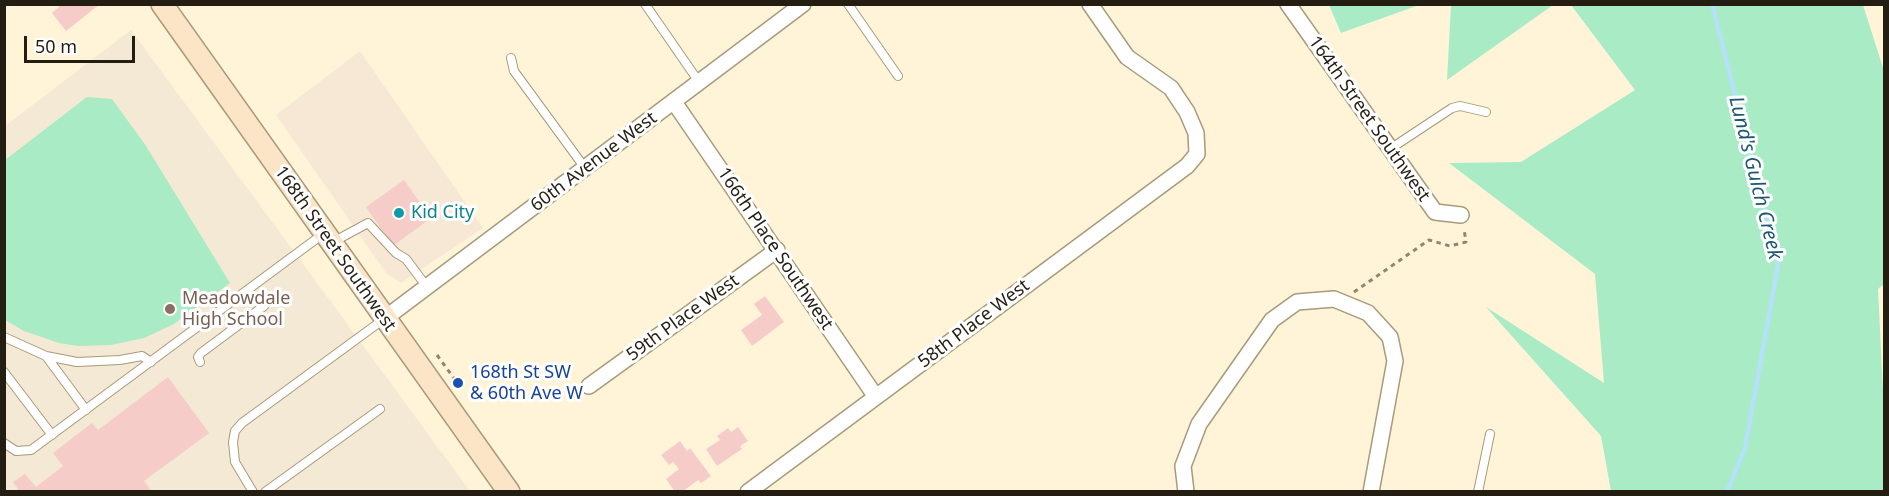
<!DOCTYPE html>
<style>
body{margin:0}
#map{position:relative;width:1889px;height:496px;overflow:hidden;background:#fff4d8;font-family:"Noto Sans",sans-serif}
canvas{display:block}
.frame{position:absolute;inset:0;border:6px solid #231e11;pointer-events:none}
.scale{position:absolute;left:24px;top:36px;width:111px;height:27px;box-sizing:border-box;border:3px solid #231e11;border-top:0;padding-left:8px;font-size:18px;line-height:21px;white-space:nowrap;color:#231e11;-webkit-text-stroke:4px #fff;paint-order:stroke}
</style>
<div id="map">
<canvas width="1889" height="496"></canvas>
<div class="frame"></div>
<div class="scale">50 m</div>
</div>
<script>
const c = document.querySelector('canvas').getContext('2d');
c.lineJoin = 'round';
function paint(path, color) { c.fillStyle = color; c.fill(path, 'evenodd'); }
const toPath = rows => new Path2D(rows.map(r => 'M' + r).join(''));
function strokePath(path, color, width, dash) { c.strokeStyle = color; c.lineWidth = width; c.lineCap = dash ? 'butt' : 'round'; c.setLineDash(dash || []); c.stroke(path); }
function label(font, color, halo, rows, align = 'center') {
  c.font = font + ' "Noto Sans",sans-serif'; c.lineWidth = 6; c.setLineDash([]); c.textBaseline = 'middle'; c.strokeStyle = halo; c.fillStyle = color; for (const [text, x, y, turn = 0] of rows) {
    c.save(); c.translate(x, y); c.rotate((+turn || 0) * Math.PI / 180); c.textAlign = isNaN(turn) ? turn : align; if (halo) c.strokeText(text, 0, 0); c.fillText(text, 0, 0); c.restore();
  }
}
paint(toPath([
 [360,51,483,228,401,283,386,273,276,115]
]), '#f7e8d5');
paint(toPath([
 [131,30,470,491,5,492,5,126]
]), '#f4e9d4');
paint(toPath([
 [1329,5,1419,5,1341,33],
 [1451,5,1451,4,1553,5,1447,80],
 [1571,5,1863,5,1884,71,1884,284,1878,289,1884,413,1884,491,1611,491,1601,436,1486,307,1604,383,1595,274,1449,163,1521,162,1635,90],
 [87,97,112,99,146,146,230,283,174,324,144,338,111,345,78,346,59,343,24,331,5,320,5,160]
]), '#a9ebc5');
strokePath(toPath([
 [1712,4,1778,265,1745,448,1727,492]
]), '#b5e1fb', 4.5);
paint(toPath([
 [57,4,100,4,66,31,52,13,59,7],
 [404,180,431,218,393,246,366,207],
 [765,296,784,322,752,346,741,330,762,315,754,304],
 [168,377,209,433,144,481,152,492,20,492,13,482,25,474,36,487,63,466,53,453,92,423,98,430],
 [738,427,748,441,740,446,742,449,717,466,706,449,720,440,717,436,728,428,731,432],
 [680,441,687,451,690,448,711,476,701,483,698,480,682,492,675,492,666,479,679,469,673,462,669,465,661,455]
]), '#f6ccc9');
const lane = toPath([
 [645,4,699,82],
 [848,4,898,76],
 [511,58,514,71,585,168],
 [1390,149,1452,108,1460,106,1486,112],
 [333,242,368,223,396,253,406,259,427,287],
 [4,337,46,356,77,362,120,360,142,356,151,362],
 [46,356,86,410],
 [200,362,198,357,201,353,264,306],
 [4,372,52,435],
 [4,443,16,451,31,450,323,234],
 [253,492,235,462,233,442,235,431,242,423,384,319],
 [265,492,380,409],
 [1478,492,1490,434]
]);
const street = toPath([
 [1288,4,1435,212,1461,215],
 [674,102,876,397],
 [384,319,803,4],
 [589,386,777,250],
 [748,492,1187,166,1197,154,1196,133,1187,112,1171,88,1127,57,1090,4],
 [1186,492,1183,466,1199,424,1272,320,1297,302,1334,299,1368,313,1390,337,1395,361,1371,492]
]);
const secondary = toPath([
 [162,4,509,492]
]);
strokePath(lane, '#a89a7a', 10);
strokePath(street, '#a89a7a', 18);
strokePath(secondary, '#a89a7a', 24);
strokePath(toPath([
 [1354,292,1429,240,1450,246,1466,242,1464,229],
 [437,355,456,381]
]), '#8e8671', 3, [4.5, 4.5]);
strokePath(lane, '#fff', 8);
strokePath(street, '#fff', 15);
strokePath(secondary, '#fbe5c6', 21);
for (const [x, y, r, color] of [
 [399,213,6,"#0f9aa8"],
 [170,309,6,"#8d6e63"],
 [458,383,6,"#1a4fb4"]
]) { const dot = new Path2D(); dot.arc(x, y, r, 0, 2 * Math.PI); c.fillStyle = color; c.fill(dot); strokePath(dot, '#fff', 2); }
label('18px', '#231e11', '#fff', [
 ["164th Street Southwest",1369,119,55],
 ["60th Avenue West",594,162,-37],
 ["168th Street Southwest",335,249,55],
 ["166th Place Southwest",775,249,56],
 ["59th Place West",683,318,-36],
 ["58th Place West",974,324,-37]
]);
label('18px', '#0d838f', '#fff', [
 ["Kid City",411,213]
], 'left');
label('18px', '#785e54', '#fff', [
 ["Meadowdale",182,299],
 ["High School",182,320]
], 'left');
label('18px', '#164399', '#fff', [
 ["168th St SW",470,373],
 ["& 60th Ave W",470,394]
], 'left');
label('italic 20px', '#1d5673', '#fff', [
 ["Lund's Gulch Creek",1755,178,76]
]);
</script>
